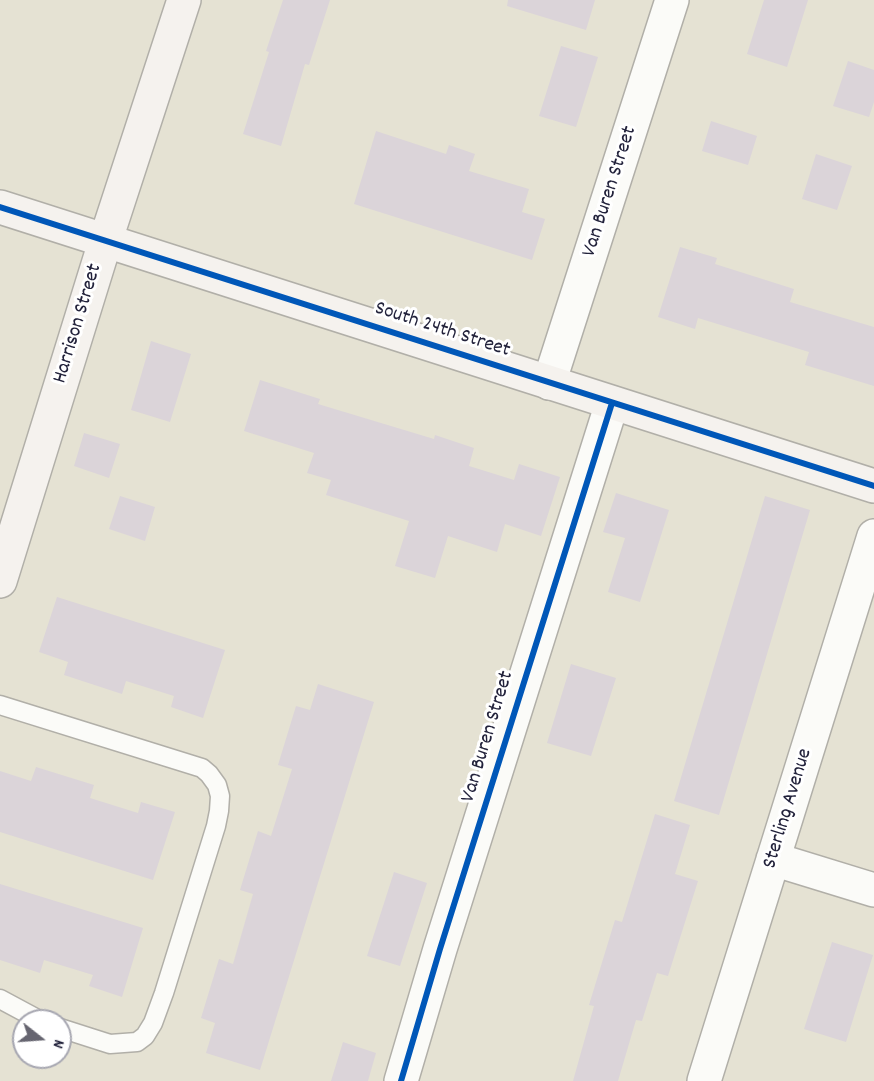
<!DOCTYPE html>
<style>
body{margin:0}
#map{position:relative;width:874px;height:1081px;overflow:hidden;background:#e5e2d3;font-family:Dekko,sans-serif}
canvas{display:block}
.north{position:absolute;left:12px;top:1009px;width:60px;height:60px;box-sizing:border-box;background:#fff;border:2px solid #a7a7b1;border-radius:50%;rotate:107deg;font-size:16px;font-weight:700;line-height:24px;text-align:center;color:#22223b}
.north::after{content:'';display:block;margin:auto;width:21px;height:27px;background:#666570;clip-path:polygon(50% 0,100% 100%,50% 72%,0 100%)}
</style>
<div id="map">
<canvas width="874" height="1081"></canvas>
<div class="north">N</div>
</div>
<script>
const c = document.querySelector('canvas').getContext('2d');
c.lineJoin = 'round';
function paint(path, color) { c.fillStyle = color; c.fill(path, 'evenodd'); }
const toPath = rows => new Path2D(rows.map(r => 'M' + r).join(''));
function strokePath(path, color, width, dash) { c.strokeStyle = color; c.lineWidth = width; c.lineCap = dash ? 'butt' : 'round'; c.setLineDash(dash || []); c.stroke(path); }
function label(font, color, halo, rows, align = 'center') {
  c.font = font + ' Dekko,sans-serif'; c.lineWidth = 6; c.setLineDash([]); c.textBaseline = 'middle'; c.strokeStyle = halo; c.fillStyle = color; for (const [text, x, y, turn = 0] of rows) {
    c.save(); c.translate(x, y); c.rotate((+turn || 0) * Math.PI / 180); c.textAlign = isNaN(turn) ? turn : align; if (halo) c.strokeText(text, 0, 0); c.fillText(text, 0, 0); c.restore();
  }
}
paint(toPath([
 [283,0,330,0,309,65,305,64,281,146,243,134,269,52,266,51],
 [508,0,595,0,586,30,507,6],
 [764,0,808,0,787,67,747,54],
 [561,46,598,57,576,127,539,116],
 [848,61,874,70,874,102,869,117,833,106],
 [711,121,757,136,748,165,702,151],
 [376,131,446,154,449,145,475,154,469,171,529,189,522,212,545,219,532,260,354,204],
 [816,154,852,166,837,210,802,199],
 [680,247,717,258,715,264,794,289,790,302,874,327,874,386,805,365,809,352,698,318,695,329,658,317],
 [151,341,191,354,170,422,131,410],
 [260,380,320,399,318,404,434,439,435,435,474,448,469,466,514,480,519,464,560,477,541,536,505,524,497,552,448,536,435,578,395,566,409,521,326,495,331,480,307,473,314,453,244,431],
 [84,433,120,444,109,478,74,466],
 [616,493,669,510,640,602,608,592,625,538,603,532],
 [120,496,155,507,145,541,109,529],
 [765,496,810,510,719,815,674,801],
 [57,597,225,650,203,718,171,707,174,696,126,681,122,694,64,675,68,662,39,652],
 [571,664,616,678,591,756,547,743],
 [318,684,374,702,260,1070,206,1053,215,1023,201,1018,219,959,233,964,253,894,240,890,258,831,271,836,292,769,278,765,296,706,310,710],
 [36,767,94,785,90,798,138,813,141,802,175,812,153,880,0,832,0,771,31,781],
 [655,814,690,825,675,874,698,881,668,976,657,973,642,1021,636,1020,618,1081,573,1081,594,1006,589,1005,615,920,622,922],
 [394,872,427,883,400,966,367,956],
 [0,884,143,928,122,997,89,986,93,975,44,960,40,973,0,960],
 [832,942,873,955,846,1042,804,1029],
 [343,1042,376,1053,368,1081,331,1081]
]), '#dbd4d9');
const lane = toPath([
 [0,705,202,768,209,774,217,785,220,796,219,811,216,826,164,993,153,1023,145,1036,137,1042,110,1044,60,1028],
 [0,999,41,1021]
]);
const street = toPath([
 [549,383,672,0],
 [773,859,874,890],
 [401,1081,440,949,612,403],
 [704,1081,874,536]
]);
const secondary = toPath([
 [0,207,874,486],
 [0,581,106,239,184,0]
]);
strokePath(lane, '#b1afa8', 21);
strokePath(street, '#b1afa8', 36);
strokePath(secondary, '#b1afa8', 36);
strokePath(lane, '#fbfbf8', 18);
strokePath(street, '#fbfbf8', 33);
strokePath(secondary, '#f5f2ee', 33);
strokePath(toPath([
 [0,207,874,486],
 [401,1081,440,949,612,403]
]), '#0057b8', 6);
label('21px', '#22223b', '#fff', [
 ["Van Buren Street",611,192,-72],
 ["Harrison Street",79,324,-73],
 ["South 24th Street",442,331,18],
 ["Van Buren Street",489,737,-73],
 ["Sterling Avenue",789,809,-73]
]);
</script>
